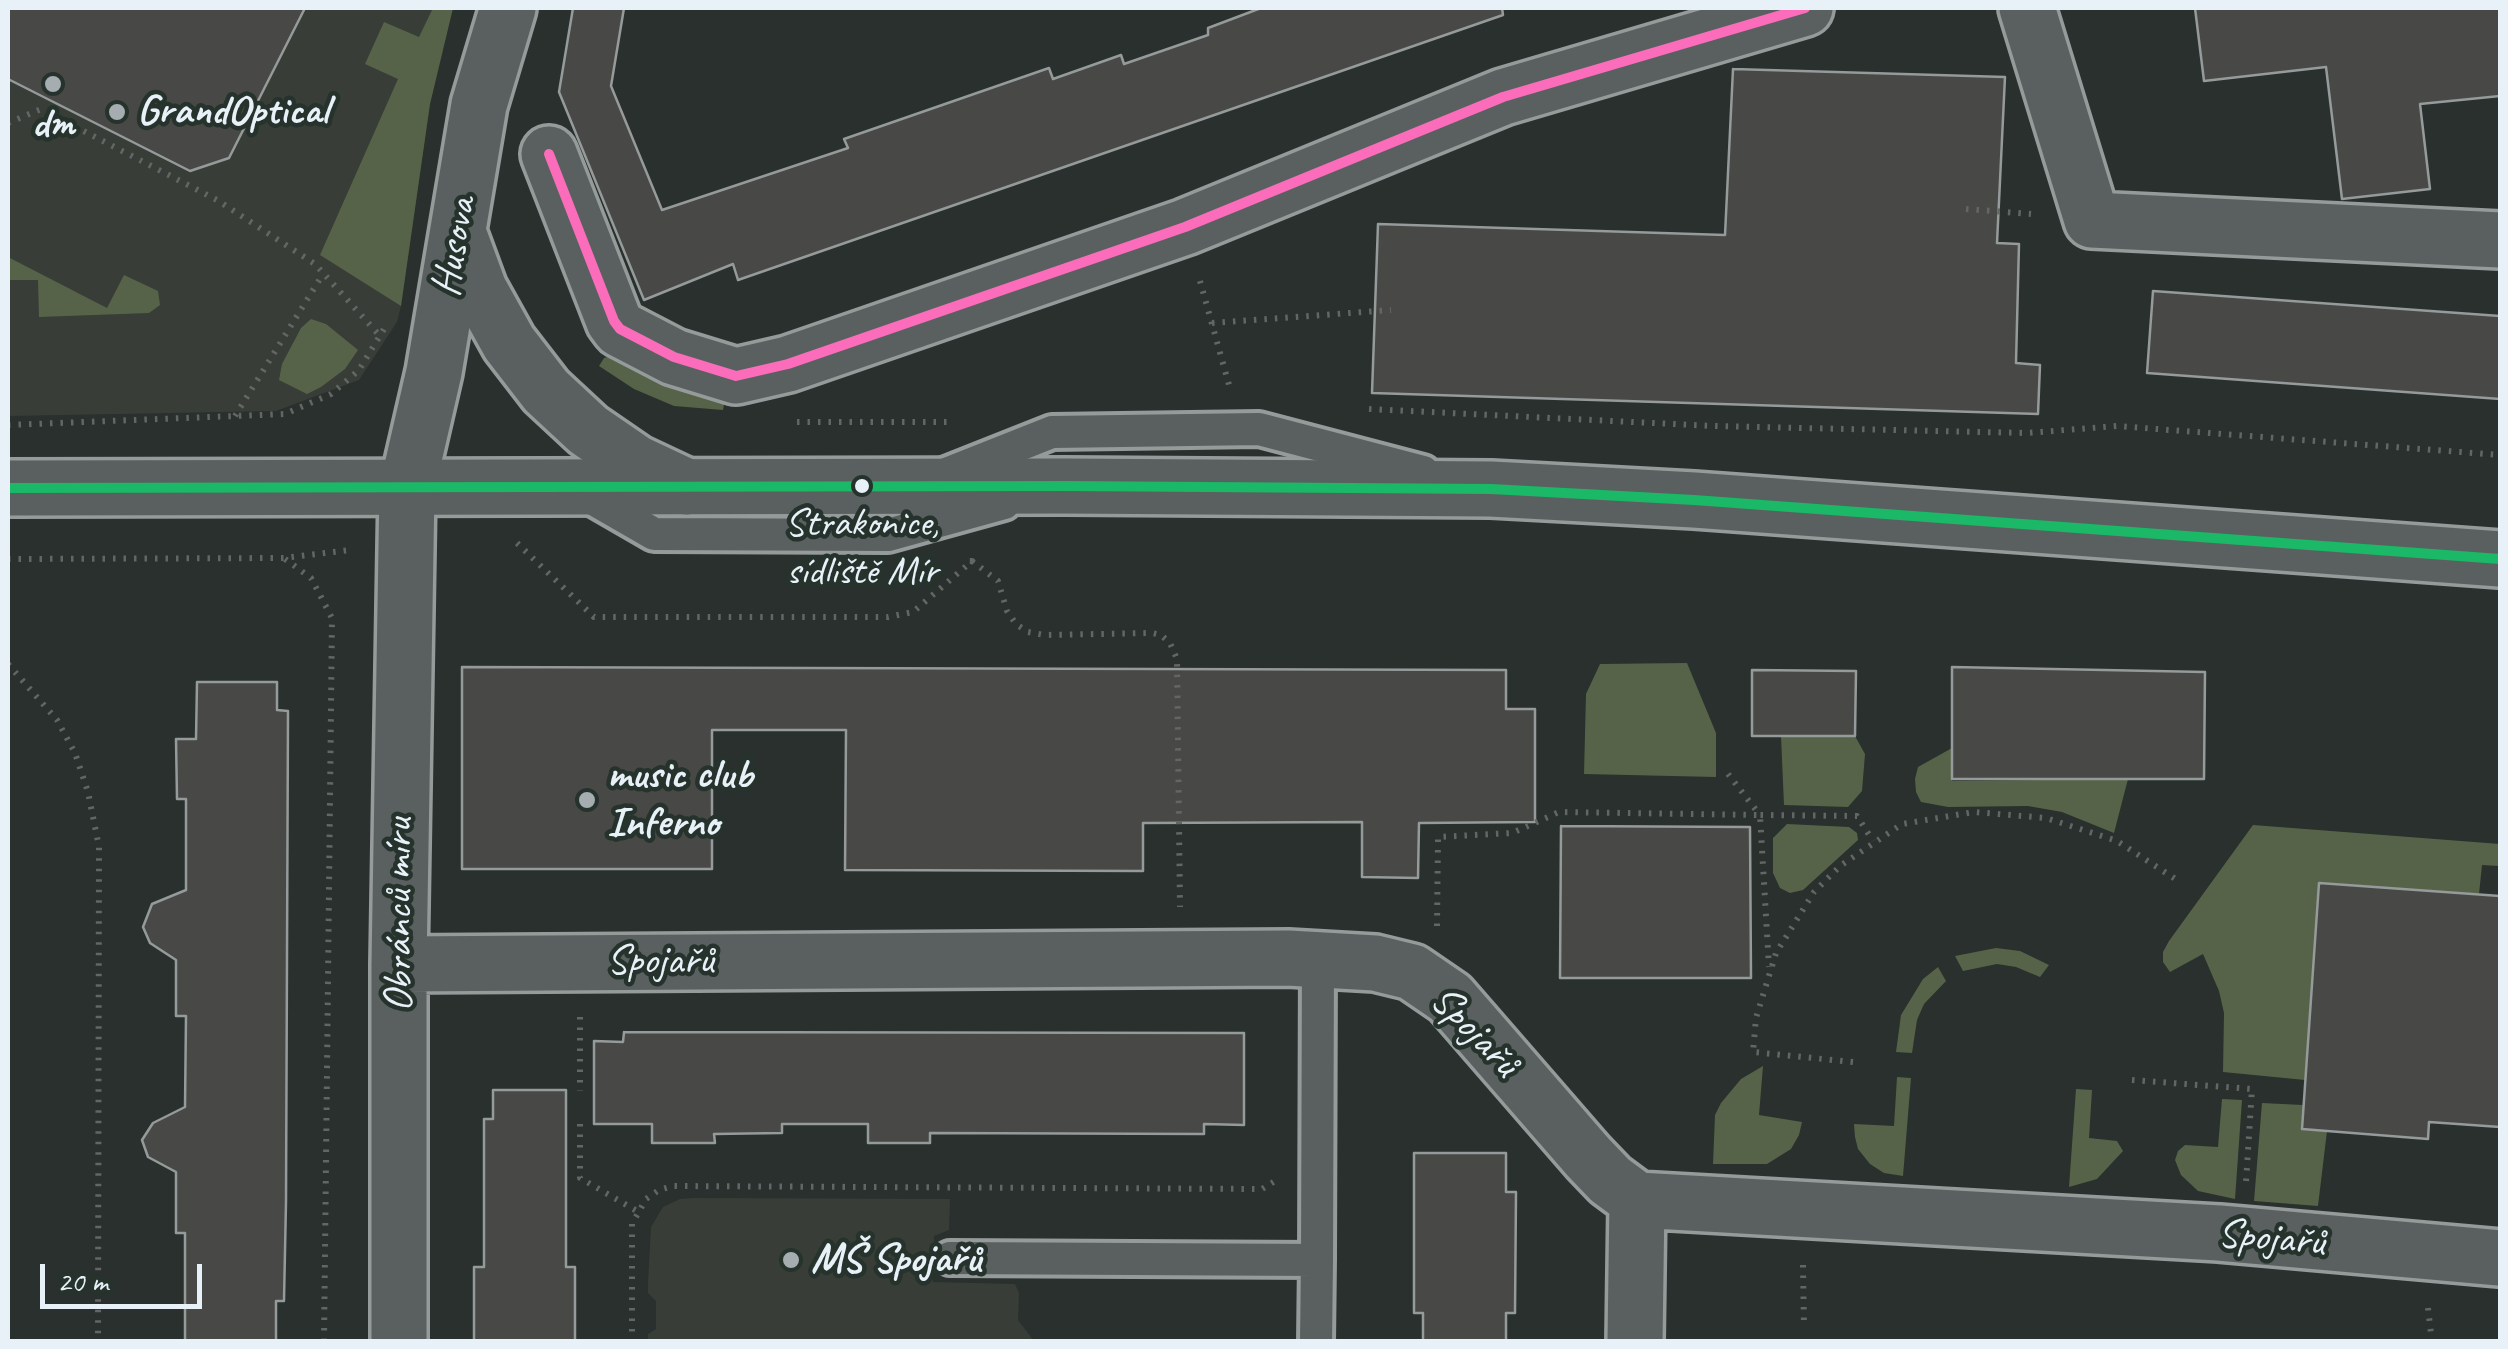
<!DOCTYPE html>
<meta charset="utf-8">
<style>
body{margin:0}
#map{position:relative;width:2508px;height:1349px;overflow:hidden;background:#29302d;font-family:Caveat,sans-serif}
canvas{display:block}
.frame{position:absolute;inset:0;border:10px solid #e8f1f8;pointer-events:none}
.scale{position:absolute;left:40px;top:1264px;width:162px;height:45px;box-sizing:border-box;border:5px solid #e8f1f8;border-top:0;padding-left:12px;font-size:30px;line-height:35px;white-space:nowrap;color:#e8f1f8;-webkit-text-stroke:8px #26332d;paint-order:stroke}
</style>
<div id="map">
<canvas width="2508" height="1349"></canvas>
<div class="frame"></div>
<div class="scale">20 m</div>
</div>
<script>
const c = document.querySelector('canvas').getContext('2d');
c.lineJoin = 'round';
function paint(path, color) { c.fillStyle = color; c.fill(path, 'evenodd'); }
const toPath = rows => new Path2D(rows.map(r => 'M' + r).join(''));
function strokePath(path, color, width, dash) { c.strokeStyle = color; c.lineWidth = width; c.lineCap = dash ? 'butt' : 'round'; c.setLineDash(dash || []); c.stroke(path); }
function label(font, color, halo, rows, align = 'center') {
  c.font = font + ' Caveat,sans-serif'; c.lineWidth = 9; c.setLineDash([]); c.textBaseline = 'middle'; c.strokeStyle = halo; c.fillStyle = color; for (const [text, x, y, turn = 0] of rows) {
    c.save(); c.translate(x, y); c.rotate((+turn || 0) * Math.PI / 180); c.textAlign = isNaN(turn) ? turn : align; if (halo) c.strokeText(text, 0, 0); c.fillText(text, 0, 0); c.restore();
  }
}
paint(toPath([
 [8,8,453,8,430,104,401,306,397,322,359,380,276,411,8,416],
 [693,1198,950,1199,949,1230,934,1236,933,1282,1015,1284,1019,1293,1018,1320,1034,1341,648,1341,648,1334,656,1329,656,1301,648,1293,648,1283,651,1227,663,1207,680,1199]
]), '#383d37');
paint(toPath([
 [433,8,453,8,430,104,401,306,320,255,398,79,365,64,384,22,419,37],
 [8,257,107,308,124,275,158,291,160,305,149,313,39,317,38,280,8,280],
 [311,319,326,324,358,350,345,369,321,387,307,394,279,380,282,364,301,328],
 [614,355,727,388,723,410,674,406,634,389,599,366,604,358],
 [1687,663,1716,733,1716,777,1584,774,1586,694,1600,664],
 [1781,736,1855,736,1865,754,1862,791,1848,807,1784,805],
 [1952,748,1952,781,2128,779,2114,833,2062,812,2028,806,1948,807,1921,802,1916,792,1915,779,1918,767],
 [1787,824,1849,827,1857,833,1858,840,1803,890,1790,893,1780,888,1773,873,1773,838],
 [2253,825,2500,844,2500,866,2482,865,2479,894,2319,884,2305,1080,2223,1072,2224,1013,2219,991,2203,954,2170,972,2163,962,2163,952,2169,941],
 [1996,948,2020,951,2049,965,2040,977,2016,967,1997,964,1963,971,1955,956],
 [1938,967,1946,981,1924,1004,1917,1020,1912,1053,1896,1052,1901,1015,1923,979],
 [1763,1066,1759,1115,1802,1122,1799,1135,1791,1149,1767,1164,1713,1164,1715,1115,1721,1103,1741,1079],
 [1897,1077,1911,1078,1903,1176,1884,1173,1870,1164,1858,1149,1855,1137,1854,1124,1894,1126],
 [2076,1089,2092,1090,2089,1138,2117,1141,2123,1151,2097,1179,2069,1187],
 [2222,1099,2242,1100,2235,1199,2198,1191,2181,1175,2175,1160,2178,1151,2185,1145,2218,1147],
 [2262,1103,2303,1105,2302,1129,2327,1131,2318,1206,2254,1201]
]), '#566348');
const building = toPath([
 [8,8,305,8,229,158,190,171,8,79,8,8],
 [573,8,624,8,611,86,662,210,848,148,844,139,1049,68,1053,79,1121,55,1124,64,1208,35,1208,28,1261,8,1502,8,1503,15,738,280,733,264,644,300,559,92,573,8],
 [2195,8,2500,8,2500,96,2420,104,2430,189,2342,199,2326,67,2204,81,2195,8],
 [1733,69,2005,77,1997,243,2019,244,2016,363,2040,365,2038,414,1372,393,1378,224,1725,235,1733,69],
 [2153,291,2500,316,2500,399,2147,373,2153,291],
 [462,667,1506,670,1506,709,1535,709,1535,822,1419,823,1418,878,1362,877,1362,822,1143,823,1143,871,845,870,846,730,712,730,712,869,462,869,462,667],
 [1952,667,2205,672,2204,779,1952,779,1952,667],
 [1752,670,1856,671,1855,736,1752,736,1752,670],
 [197,682,277,682,277,710,288,711,286,1202,284,1301,276,1301,276,1342,185,1342,185,1233,176,1233,176,1172,148,1157,142,1140,153,1123,185,1107,186,1016,176,1016,176,960,150,943,143,927,152,904,186,890,186,799,177,799,176,739,196,739,197,682],
 [1561,826,1750,827,1751,978,1560,978,1561,826],
 [2319,883,2500,896,2500,1127,2429,1122,2428,1139,2302,1129,2319,883],
 [624,1032,1244,1033,1244,1125,1204,1124,1204,1134,930,1133,930,1143,868,1143,868,1124,782,1124,782,1133,714,1134,715,1143,652,1143,652,1124,594,1124,594,1041,623,1042,624,1032],
 [493,1090,566,1090,566,1267,575,1267,575,1342,474,1342,474,1267,484,1267,484,1119,493,1119,493,1090],
 [1414,1153,1506,1153,1506,1192,1516,1192,1515,1313,1506,1313,1506,1342,1423,1342,1423,1313,1414,1313,1414,1153]
]);
paint(building, '#484946');
strokePath(building, '#959a9a', 2.5);
const service = toPath([
 [946,474,1052,432,1259,429,1423,472],
 [583,493,654,534,888,535,1004,503],
 [950,1258,1317,1260,1318,959],
 [1316,1342,1317,1260]
]);
const minor = toPath([
 [2027,8,2092,220,2500,240],
 [549,154,614,321,620,329,674,357,736,376,788,364,1185,227,1503,97,1805,8],
 [399,964,1288,958,1375,963,1412,972,1450,998,1588,1157,1610,1180,1637,1200,2219,1233,2500,1258],
 [399,1342,399,964,407,489],
 [1635,1342,1637,1200]
]);
const tertiary = toPath([
 [458,232,479,289,509,343,546,391,588,430,636,463,687,487],
 [407,489,434,372,479,105,508,8]
]);
const secondary = toPath([
 [8,488,1065,486,1491,489,1694,500,2500,559]
]);
strokePath(service, '#959a9a', 40);
strokePath(minor, '#959a9a', 62);
strokePath(tertiary, '#959a9a', 62);
strokePath(secondary, '#959a9a', 62);
strokePath(toPath([
 [8,123,41,109,217,200,315,264,380,336],
 [1966,209,2031,214],
 [1200,281,1229,385],
 [1212,323,1391,310],
 [1369,409,1714,426,2027,433,2117,426,2500,455],
 [235,416,323,274],
 [797,422,949,422],
 [8,425,285,414,331,394,359,370,384,329],
 [517,543,594,617,888,617,913,612,972,561,969,561],
 [8,559,284,558,350,550],
 [285,559,311,578,332,618,324,1342],
 [972,561,998,581,1007,611,1016,624,1028,632,1044,635,1152,633,1161,635,1170,643,1177,659,1180,907],
 [8,664,57,720,75,753,88,792,99,847,98,1342],
 [1728,774,1760,815,1857,816,1873,841],
 [1437,926,1438,837,1512,833,1559,812,1760,815,1769,967],
 [580,1017,580,1091],
 [1853,1062,1753,1052,1756,1018,1776,953,1814,892,1840,866,1902,824,1974,812,2046,818,2117,841,2180,882],
 [2132,1080,2252,1089,2246,1182],
 [580,1124,580,1178,637,1211],
 [1803,1265,1804,1328],
 [2428,1308,2432,1342],
 [632,1342,632,1224,646,1199,659,1190,673,1186,1262,1189,1275,1181]
]), '#626665', 6, [2.5, 8]);
strokePath(service, '#5a6060', 32);
strokePath(minor, '#5a6060', 55);
strokePath(tertiary, '#5a6060', 55);
strokePath(secondary, '#5a6060', 55);
strokePath(toPath([
 [8,488,1065,486,1491,489,1694,500,2500,559]
]), '#1ab867', 10);
strokePath(toPath([
 [549,154,614,321,620,329,674,357,736,376,788,364,1185,227,1503,97,1805,8]
]), '#fb6dba', 10);
for (const [x, y, r, color] of [
 [53,84,10,"#a5adb1"],
 [117,112,10,"#a5adb1"],
 [862,486,9,"#e8f1f8"],
 [587,800,10,"#a5adb1"],
 [791,1260,10,"#a5adb1"]
]) { const dot = new Path2D(); dot.arc(x, y, r, 0, 2 * Math.PI); c.fillStyle = color; c.fill(dot); strokePath(dot, '#26332d', 4); }
label('40px', '#e8f1f8', '#26332d', [
 ["Strakonice,",862,525],
 ["sídliště Mír",862,573]
]);
label('bold 42px', '#e8f1f8', '#26332d', [
 ["GrandOptical",137,112],
 ["dm",53,125,"center"],
 ["music club",607,776],
 ["Inferno",607,824],
 ["MŠ Spojařů",811,1260]
], 'left');
label('42px', '#e8f1f8', '#26332d', [
 ["Husova",455,247,-80],
 ["Obránců míru",400,915,-90],
 ["Spojařů",660,962],
 ["Spojařů",1474,1032,46],
 ["Spojařů",2271,1239,5]
]);
</script>
